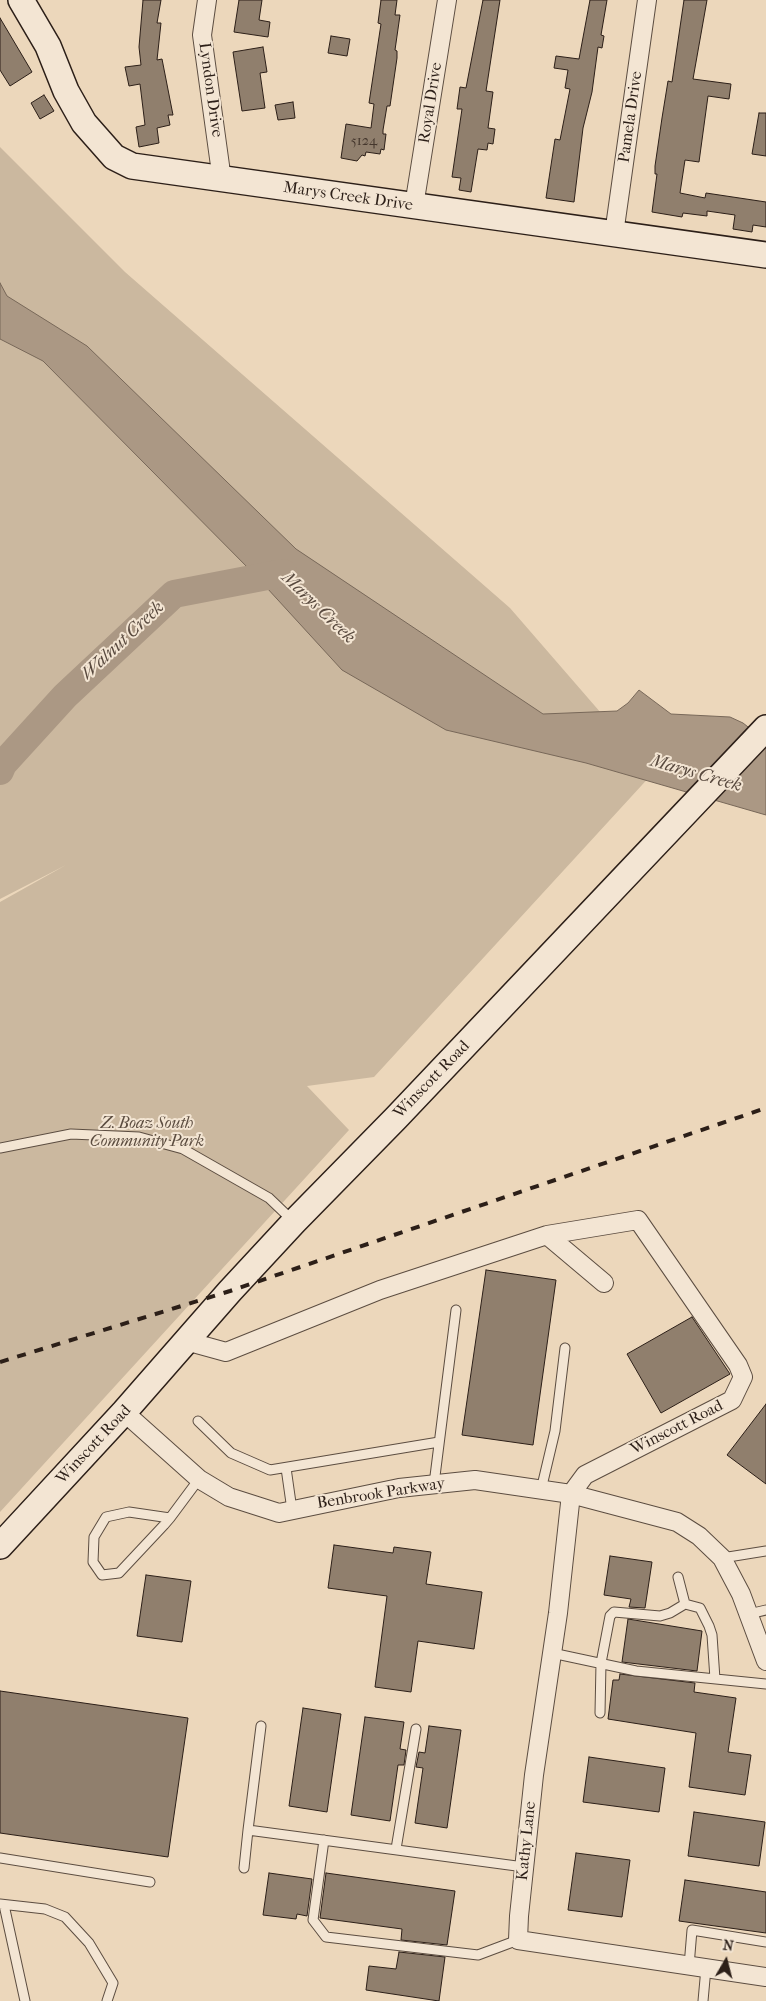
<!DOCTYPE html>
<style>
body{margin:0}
#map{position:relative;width:766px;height:2001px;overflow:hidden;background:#ecd7bb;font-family:"IM FELL French Canon",serif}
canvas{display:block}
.north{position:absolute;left:701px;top:1936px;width:50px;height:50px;-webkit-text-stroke:4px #f3e5d3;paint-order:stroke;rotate:8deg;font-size:14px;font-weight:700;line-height:20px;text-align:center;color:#2c1f18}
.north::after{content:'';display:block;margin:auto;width:18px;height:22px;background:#2c1f18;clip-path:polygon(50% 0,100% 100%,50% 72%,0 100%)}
</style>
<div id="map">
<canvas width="766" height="2001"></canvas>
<div class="north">N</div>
</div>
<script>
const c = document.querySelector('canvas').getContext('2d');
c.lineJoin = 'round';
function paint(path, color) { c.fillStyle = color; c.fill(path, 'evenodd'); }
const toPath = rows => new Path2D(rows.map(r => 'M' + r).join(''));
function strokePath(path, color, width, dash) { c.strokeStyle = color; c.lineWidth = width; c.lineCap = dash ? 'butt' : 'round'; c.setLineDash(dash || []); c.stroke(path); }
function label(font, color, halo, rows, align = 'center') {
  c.font = font + ' "IM FELL French Canon",serif'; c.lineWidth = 4; c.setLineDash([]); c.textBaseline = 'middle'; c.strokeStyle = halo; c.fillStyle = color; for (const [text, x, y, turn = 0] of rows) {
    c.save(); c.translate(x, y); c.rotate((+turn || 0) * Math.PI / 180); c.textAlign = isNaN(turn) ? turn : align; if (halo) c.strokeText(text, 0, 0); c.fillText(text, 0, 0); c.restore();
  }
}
paint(toPath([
 [0,147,125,272,510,608,653,773,374,1077,307,1086,349,1130,0,1512,0,902,66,865,0,899]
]), '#cbb89f');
const water = toPath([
 [0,283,7,296,87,346,296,549,543,714,617,711,628,703,639,690,671,714,730,717,743,723,766,741,766,815,586,763,446,730,342,670,256,576,43,361,0,339,0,283]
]);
paint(water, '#ab9884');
strokePath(water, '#786859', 1);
strokePath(toPath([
 [0,771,3,764,65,696,174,594,283,573]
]), '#ab9884', 28);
const building = toPath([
 [143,0,161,0,157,23,161,23,157,60,162,59,173,115,168,115,170,125,157,128,159,143,139,147,136,127,145,125,140,84,129,86,125,67,141,65,139,47,143,0],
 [239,0,262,0,259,20,270,22,268,37,234,32,239,0],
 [381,0,397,0,395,15,400,15,395,50,397,51,397,58,390,106,387,106,383,130,383,134,386,134,384,150,381,149,380,154,366,152,365,156,362,155,357,161,341,158,346,124,371,128,374,104,369,103,381,24,378,23,381,0],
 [483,0,500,0,486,91,493,92,488,128,495,129,493,144,488,143,487,150,478,149,471,192,459,190,461,178,452,177,462,109,457,109,460,87,466,88,483,0],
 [590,0,607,0,601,35,604,36,602,48,598,47,592,92,583,128,574,202,546,198,555,139,560,140,570,89,565,88,568,70,554,68,556,56,579,59,590,0],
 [684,0,707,0,693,79,731,84,729,99,708,96,699,162,685,160,680,193,705,198,706,193,766,202,766,227,753,225,752,232,733,229,735,215,707,211,707,216,683,213,682,217,652,212,657,174,655,174,655,166,662,118,668,81,672,82,684,0],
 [0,18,32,72,10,86,0,70,0,18],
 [331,36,350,39,347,56,328,53,331,36],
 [263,47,267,72,260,73,265,108,242,111,233,52,263,47],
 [44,95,54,111,40,119,31,103,44,95],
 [293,102,295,118,278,120,275,105,293,102],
 [759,113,766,113,766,156,752,154,759,113],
 [486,1270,556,1280,533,1445,462,1435,486,1270],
 [692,1317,730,1374,661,1413,627,1354,692,1317],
 [766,1404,766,1484,727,1455,766,1404],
 [334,1545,393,1553,394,1547,431,1552,426,1584,482,1592,474,1649,418,1641,411,1692,375,1687,387,1596,328,1588,334,1545],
 [610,1556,652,1562,645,1608,629,1607,631,1599,604,1595,610,1556],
 [146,1575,191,1581,182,1642,137,1636,146,1575],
 [628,1619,702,1631,697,1671,622,1662,628,1619],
 [620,1674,695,1683,694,1692,736,1698,728,1752,751,1755,745,1795,689,1787,696,1733,608,1719,613,1680,619,1680,620,1674],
 [0,1691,188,1718,168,1857,0,1833,0,1691],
 [303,1708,341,1714,327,1812,289,1806,303,1708],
 [365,1717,404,1722,400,1749,406,1750,404,1765,398,1765,390,1821,351,1815,365,1717],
 [429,1726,461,1730,447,1828,415,1823,423,1768,416,1767,419,1752,425,1753,429,1726],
 [589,1757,665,1768,659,1812,583,1802,589,1757],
 [694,1812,765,1822,759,1866,688,1856,694,1812],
 [576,1853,630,1860,622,1917,568,1910,576,1853],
 [269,1873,312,1879,307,1916,297,1914,296,1919,263,1915,269,1873],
 [326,1873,455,1891,447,1945,401,1940,402,1929,320,1918,326,1873],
 [685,1880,766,1892,766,1933,679,1921,685,1880],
 [399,1952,445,1957,439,2001,366,1990,369,1966,396,1969,399,1952]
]);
paint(building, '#907f6d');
strokePath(building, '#2c1f18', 1);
const lane = toPath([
 [0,1148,71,1134,139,1137,183,1149,269,1198,292,1220],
 [198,1421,231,1453,270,1470,439,1442],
 [286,1468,292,1510],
 [434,1484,456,1310],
 [541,1490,555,1431,565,1348],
 [170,1518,129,1512,106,1517,94,1537,93,1562,102,1575,119,1573,164,1525,170,1518,199,1479],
 [722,1558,766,1551],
 [685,1604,700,1608,709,1626,712,1635,715,1679],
 [749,1614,766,1610],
 [552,1653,636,1671,766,1684],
 [600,1713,601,1663,610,1616,614,1612,660,1616,670,1613,685,1604,678,1577],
 [248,1830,261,1726],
 [324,1840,313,1920,326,1937,478,1955,518,1940],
 [396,1849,416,1729],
 [0,1858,150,1882],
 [244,1868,248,1830,524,1867],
 [0,1904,45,1909,65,1917,89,1943,113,1983,107,2001],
 [4,1905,25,2001],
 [689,1966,692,1930,766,1942],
 [703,2001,706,1968]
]);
const street = toPath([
 [207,0,202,35,222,180],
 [414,206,447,0],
 [614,234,647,0],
 [547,1235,638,1220,738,1365,743,1377,732,1400,585,1475,571,1494,558,1613,534,1775,519,1916,518,1940,766,1977],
 [186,1341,226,1352,380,1290,547,1235,604,1283],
 [124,1412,199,1479,229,1497,279,1513,399,1488,475,1480,571,1494,677,1522,699,1536,722,1558,741,1594,766,1661]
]);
const secondary = toPath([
 [21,0,48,46,66,91,84,123,114,157,132,166,766,255],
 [0,1546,124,1412,230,1291,294,1222,396,1118,766,728]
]);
strokePath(lane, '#5c4d41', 11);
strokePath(street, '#5c4d41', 20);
strokePath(secondary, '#2c1f18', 28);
strokePath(lane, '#f3e5d3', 9);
strokePath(street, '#f3e5d3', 18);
strokePath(secondary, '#f3e5d3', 25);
strokePath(toPath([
 [0,1362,230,1291,766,1108]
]), '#2c1f18', 4, [9, 9]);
label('14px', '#45372d', null, [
 ["5124",364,142]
]);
label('16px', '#2c1f18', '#f3e5d3', [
 ["Lyndon Drive",210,90,82],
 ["Royal Drive",431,103,-81],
 ["Pamela Drive",631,117,-82],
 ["Marys Creek Drive",348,197,8],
 ["Winscott Road",432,1080,-46],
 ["Winscott Road",677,1428,-27],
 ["Winscott Road",94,1445,-47],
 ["Benbrook Parkway",381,1494,-9],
 ["Kathy Lane",527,1841,-84]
]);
label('italic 16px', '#5c4d40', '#f3e5d3', [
 ["Z. Boaz South",147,1124],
 ["Community Park",147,1142]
]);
label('italic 18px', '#58493e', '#f3e5d3', [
 ["Marys Creek",318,608,44],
 ["Walnut Creek",123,641,-43],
 ["Marys Creek",696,774,16]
]);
</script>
